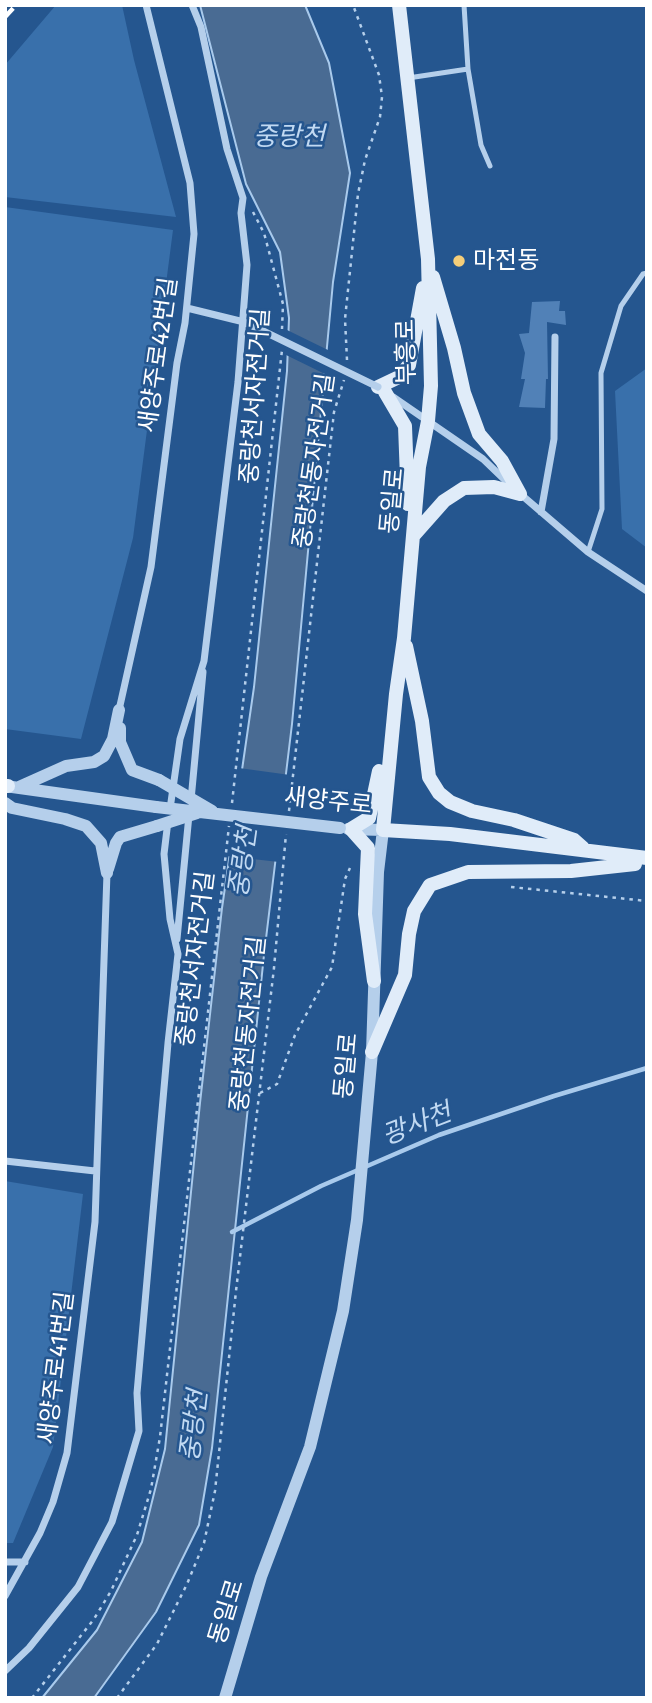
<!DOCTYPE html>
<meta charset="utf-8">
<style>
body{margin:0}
#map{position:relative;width:652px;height:1703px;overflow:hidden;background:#25568f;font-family:"Fira Sans",sans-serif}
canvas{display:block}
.frame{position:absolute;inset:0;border:7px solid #fff;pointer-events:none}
</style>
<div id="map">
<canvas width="652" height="1703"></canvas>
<div class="frame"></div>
</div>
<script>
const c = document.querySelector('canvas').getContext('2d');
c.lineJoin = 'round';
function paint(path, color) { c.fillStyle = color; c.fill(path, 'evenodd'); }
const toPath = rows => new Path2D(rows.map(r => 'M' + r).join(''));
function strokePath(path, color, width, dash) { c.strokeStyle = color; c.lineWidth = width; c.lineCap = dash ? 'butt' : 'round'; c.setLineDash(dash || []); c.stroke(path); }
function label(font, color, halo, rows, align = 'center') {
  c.font = font + ' "Fira Sans","Noto Sans KR",sans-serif'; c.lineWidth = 5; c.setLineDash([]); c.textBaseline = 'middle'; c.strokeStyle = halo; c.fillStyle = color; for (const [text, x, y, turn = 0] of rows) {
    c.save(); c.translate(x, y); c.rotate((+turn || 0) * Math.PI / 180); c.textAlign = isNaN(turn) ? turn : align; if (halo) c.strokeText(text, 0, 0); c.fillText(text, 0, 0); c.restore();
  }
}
paint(toPath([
 [56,5,122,5,134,60,176,217,5,197,5,65],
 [5,207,173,230,133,538,81,739,5,729],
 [647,368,647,548,622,529,615,391],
 [5,1181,83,1194,53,1447,13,1543,5,1543]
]), '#3970ab');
const water = toPath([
 [200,5,305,5,329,63,350,173,333,282,292,724,264,955,212,1448,199,1525,156,1612,94,1698,42,1698,97,1630,142,1542,165,1449,200,1103,222,908,254,687,287,371,289,318,280,252,246,184,200,5]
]);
paint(water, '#496b93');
strokePath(water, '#a9caec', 2);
paint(toPath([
 [285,329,330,351,327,375,284,354],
 [239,768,290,775,279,862,226,856]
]), '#25568f');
strokePath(toPath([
 [232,1232,321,1186,439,1135,554,1096,647,1068]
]), '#a9caec', 4.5);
paint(toPath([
 [560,301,559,311,565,311,566,325,547,322,548,379,546,379,545,408,519,407,525,379,521,379,525,353,519,334,529,333,532,302]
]), '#5181b7');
strokePath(toPath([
 [253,212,264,233,283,304,282,329],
 [347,360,345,319,358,194,365,160,380,117,382,97,379,75,353,5],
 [232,803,282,350],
 [289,811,334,412,344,380],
 [511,887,647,901],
 [260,1093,277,1084,295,1035,332,967,345,879,350,868],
 [32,1698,94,1619,111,1591,137,1535,151,1489,160,1437,229,826],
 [117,1698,157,1644,187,1584,204,1543,215,1491,236,1291,274,968,286,834]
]), '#b5cfeb', 2.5, [3.5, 5]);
strokePath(toPath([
 [464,5,468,69,481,145,490,166],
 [408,78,468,69],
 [588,552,602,509,601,373,621,306,643,274,647,273]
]), '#b5cfeb', 5);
strokePath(toPath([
 [187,308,244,322,261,330],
 [393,397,483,459,509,484],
 [518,492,588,552,647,591],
 [541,512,554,439,555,337],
 [119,710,151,567,177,363,185,323,194,234,190,183,146,5],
 [191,800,203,672],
 [170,809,180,739,204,661,238,382,247,265,241,213,243,198,227,149,201,27,192,5],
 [177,939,189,815],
 [5,1161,95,1171],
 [5,1562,25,1562],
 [5,1596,40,1533,53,1502,67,1453,95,1222,107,873],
 [5,1671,29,1648,78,1587,112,1522,139,1431,137,1393,168,1043,178,954,170,919,164,854,168,821]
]), '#b5cfeb', 7);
strokePath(toPath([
 [120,728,120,742,132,770,159,780],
 [5,786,156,807],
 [19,787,66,766,94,762,104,756,113,739,119,710],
 [5,803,12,808,65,819,86,826,101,843,107,873],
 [108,869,116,843,120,837,157,826],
 [225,1698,261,1577,310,1447,343,1311,357,1220,372,1052,378,872,383,830,348,829]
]), '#b5cfeb', 12);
strokePath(toPath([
 [399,5,428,259,431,386,428,421,419,467,404,638,396,694,383,830,450,834,647,858],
 [433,277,454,348,464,393,479,434,502,461,520,494],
 [378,387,399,377,409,365,423,288],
 [385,392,405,426,408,504],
 [413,536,444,501,464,488,494,487,520,494],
 [406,646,422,721,429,777,439,793,450,802,472,811,514,820,574,840,583,848],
 [5,786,8,786],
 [374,981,365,914,368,848,351,829,369,818,379,771],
 [372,1052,405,975,409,934,414,911,430,885,468,872,571,871,635,864]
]), '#e0ecf9', 14);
strokePath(toPath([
 [5,17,16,5]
]), '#fff', 4.5, [12, 5]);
strokePath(toPath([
 [261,330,378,387]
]), '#b5cfeb', 7);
strokePath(toPath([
 [159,780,212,811],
 [156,807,340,828],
 [157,826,197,813]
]), '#b5cfeb', 12);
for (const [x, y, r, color] of [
 [459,261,7,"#f5ce79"]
]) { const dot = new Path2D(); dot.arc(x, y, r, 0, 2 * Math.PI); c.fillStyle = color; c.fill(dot); strokePath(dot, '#25568f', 2.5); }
label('24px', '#fff', '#25568f', [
 ["마전동",473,261]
], 'left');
label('24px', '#fff', '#25568f', [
 ["부흥로",407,352,-91],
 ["새양주로42번길",159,355,-82],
 ["중랑천서자전거길",256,396,-86],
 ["중랑천동자전거길",315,461,-82],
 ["동일로",393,501,-85],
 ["새양주로",328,802,6],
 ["중랑천서자전거길",196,959,-83],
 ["중랑천동자전거길",249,1024,-84],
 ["동일로",347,1066,-85],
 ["새양주로41번길",57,1368,-83],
 ["동일로",227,1612,-73]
]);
label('italic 26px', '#c1d9f2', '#25568f', [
 ["중랑천",289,138],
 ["중랑천",244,862,-82],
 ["광사천",417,1125,-21],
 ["중랑천",195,1426,-83]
]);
</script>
